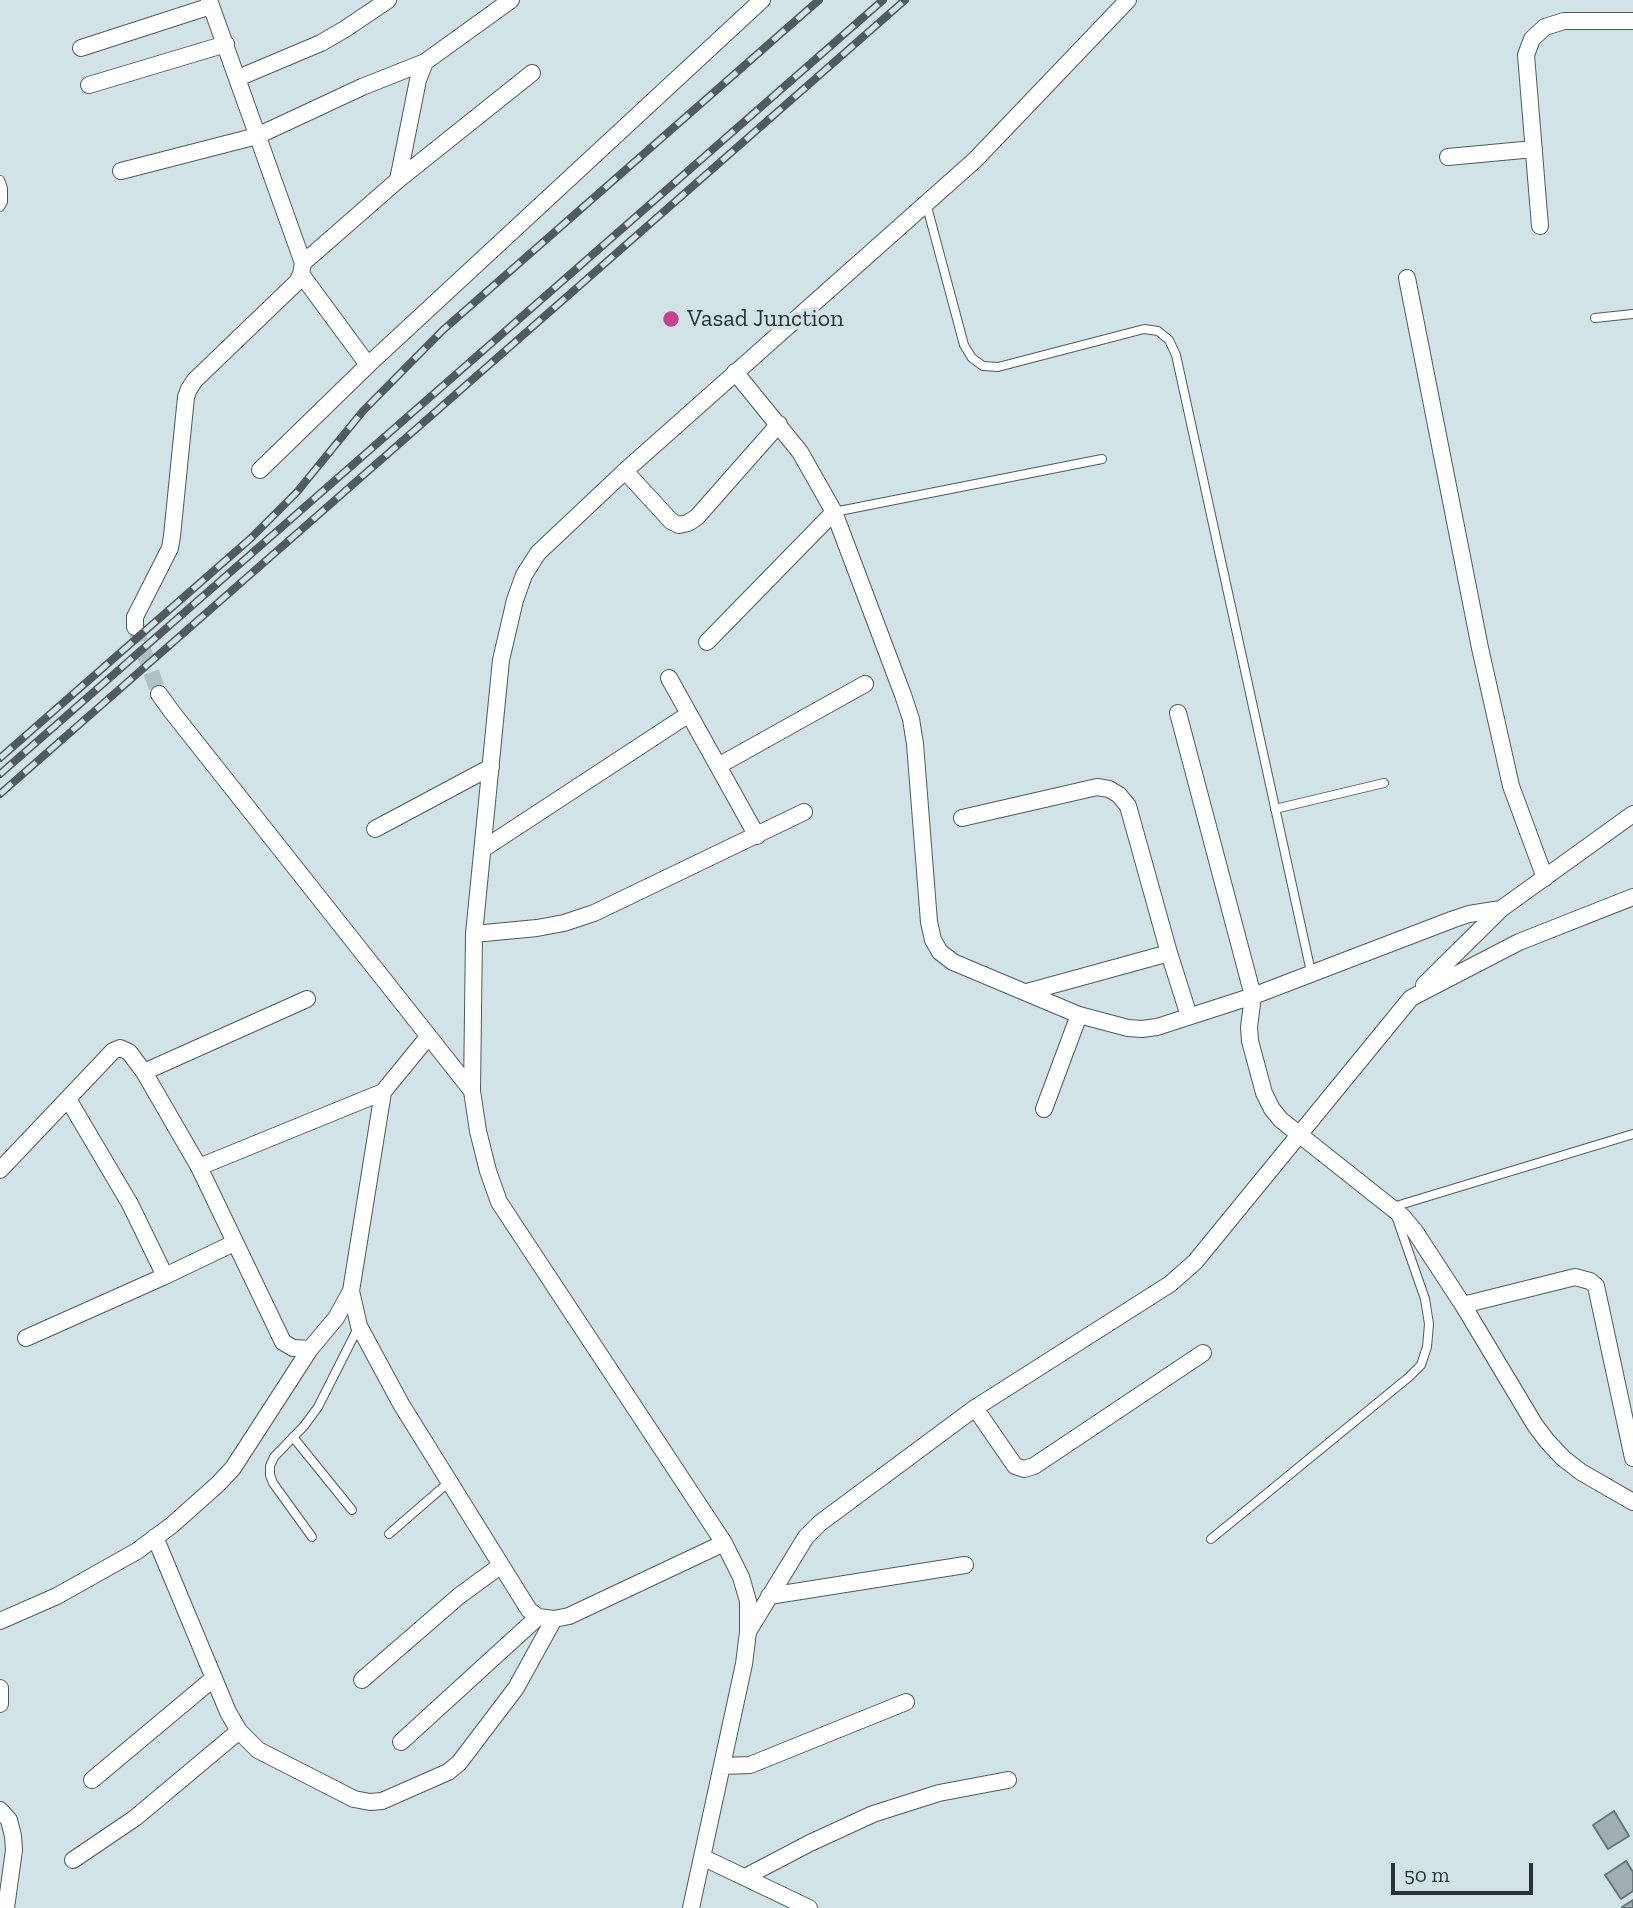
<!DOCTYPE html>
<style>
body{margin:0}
#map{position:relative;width:1633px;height:1908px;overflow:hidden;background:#d2e3e8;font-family:"Zilla Slab",serif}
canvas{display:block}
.scale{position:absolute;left:1391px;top:1863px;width:142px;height:32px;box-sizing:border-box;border:4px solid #2c3234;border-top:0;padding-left:9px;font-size:21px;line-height:24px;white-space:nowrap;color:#2c3234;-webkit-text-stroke:5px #d2e3e8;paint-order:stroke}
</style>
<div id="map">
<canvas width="1633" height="1908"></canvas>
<div class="scale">50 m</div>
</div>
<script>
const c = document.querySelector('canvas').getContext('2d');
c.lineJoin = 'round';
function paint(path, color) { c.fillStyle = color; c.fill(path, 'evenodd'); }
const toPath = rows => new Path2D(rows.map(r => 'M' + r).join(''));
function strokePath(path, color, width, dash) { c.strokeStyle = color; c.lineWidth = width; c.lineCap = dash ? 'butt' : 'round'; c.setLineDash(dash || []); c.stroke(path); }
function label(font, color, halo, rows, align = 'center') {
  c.font = font + ' "Zilla Slab",serif'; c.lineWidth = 7; c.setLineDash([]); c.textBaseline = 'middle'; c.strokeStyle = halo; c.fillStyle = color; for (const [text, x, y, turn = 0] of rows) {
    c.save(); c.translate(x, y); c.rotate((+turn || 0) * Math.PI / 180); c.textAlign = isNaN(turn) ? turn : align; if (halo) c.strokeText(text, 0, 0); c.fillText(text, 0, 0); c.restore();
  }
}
const building = toPath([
 [1614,1811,1629,1836,1608,1849,1593,1825,1614,1811],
 [1626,1861,1633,1872,1633,1891,1621,1899,1605,1875,1626,1861],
 [1633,1900,1633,1908,1622,1908,1622,1907,1633,1900]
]);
paint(building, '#9eaeb3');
strokePath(building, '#69777c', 2);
strokePath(toPath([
 [135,627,159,694]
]), '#b1c0c4', 16, [16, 8]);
const lane = toPath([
 [0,180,3,188,3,202,0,207],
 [926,203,964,345,972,358,983,366,998,367,1144,329,1158,331,1169,340,1176,355,1311,972],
 [1595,318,1633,314],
 [834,512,1102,459],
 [1275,809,1384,783],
 [293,1437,352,1510],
 [389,1534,449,1482],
 [312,1537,273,1483,270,1475,270,1466,274,1457,304,1426,318,1407,359,1326],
 [1211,1539,1409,1377,1421,1365,1427,1347,1429,1324,1425,1299,1393,1207,1633,1134]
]);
const street = toPath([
 [81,48,211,6],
 [238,78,321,43,345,29,388,0],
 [89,85,226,44],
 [1448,157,1534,149],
 [121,171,257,136,362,87,425,62],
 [398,180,418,80,425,62,511,0],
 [1540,226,1526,55,1532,39,1545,27,1564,21,1633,21],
 [303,263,398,180,532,73],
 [301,274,368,365],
 [1407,278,1480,648,1511,786,1545,878],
 [735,372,800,452,834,512,903,695,911,719,915,744,929,922,933,940,940,952,953,962,1079,1015,1128,1028,1142,1029,1157,1027,1253,996,1454,919,1469,914,1501,909],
 [260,470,368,365,762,0],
 [625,471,671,521,679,525,688,523,697,517,779,424],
 [135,627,135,617,170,548,172,536,186,397,189,389,195,380,297,282,301,274,303,263,209,0],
 [707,642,834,512],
 [669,678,757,836],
 [159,694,172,712,472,1091],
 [1178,713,1253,996,1249,1027,1250,1041,1264,1093,1272,1109,1281,1120,1402,1216,1414,1230,1463,1305,1535,1425,1547,1441,1563,1458,1581,1472,1633,1502],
 [718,766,865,684],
 [962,818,1097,787,1109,789,1119,795,1128,806,1169,953,1189,1016],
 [375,829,491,767],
 [483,849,689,714],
 [474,934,537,928,564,923,594,913,804,812],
 [1424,985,1501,909,1633,814],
 [1027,992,1169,953],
 [144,1072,307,999],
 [68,1099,130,1204,165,1276],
 [1044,1109,1079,1015],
 [199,1167,383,1092],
 [0,1170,113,1051,120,1048,129,1052,144,1072,199,1167,283,1342,293,1348,310,1349],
 [351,1291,359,1326,401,1404,529,1610,538,1617,554,1619,569,1616,724,1543],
 [1463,1305,1575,1277,1590,1281,1596,1286,1633,1458],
 [26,1338,165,1276,234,1243],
 [975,1408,1015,1466,1024,1469,1034,1466,1203,1353],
 [155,1537,228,1712,239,1731,258,1750,354,1799,370,1802,382,1801,448,1772,459,1763,516,1688,554,1619],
 [769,1596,965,1565],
 [0,1621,57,1596,137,1551,172,1525,218,1484,233,1468,310,1349,336,1318,351,1291,383,1092,428,1037],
 [749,1630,806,1537,820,1523,975,1408,1170,1284,1195,1262,1411,998,1519,942,1633,897],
 [362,1680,459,1596,500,1566],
 [0,1688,0,1704],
 [401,1742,538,1617],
 [722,1766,750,1765,906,1702],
 [92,1780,214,1678],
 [0,1810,9,1820,13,1836,14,1850,6,1908],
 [702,1857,809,1908],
 [73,1860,135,1818,239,1731],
 [745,1877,810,1843,873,1814,939,1793,1008,1780],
 [691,1908,744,1664,748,1632,748,1601,741,1577,724,1543,499,1202,488,1171,478,1131,472,1091,474,934,501,660,515,600,524,575,538,553,625,471,975,160,1128,0]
]);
strokePath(lane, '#4d5b60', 10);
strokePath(street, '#4d5b60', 18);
strokePath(lane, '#fff', 8);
strokePath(street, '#fff', 16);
const rail = toPath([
 [0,758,250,539,297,492,363,411,443,330,819,0],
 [0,774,883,0],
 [0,794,905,0]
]);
strokePath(rail, '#515a5c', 8);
strokePath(rail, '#d2e3e8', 5, [16]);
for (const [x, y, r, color] of [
 [671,319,9,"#c5448e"]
]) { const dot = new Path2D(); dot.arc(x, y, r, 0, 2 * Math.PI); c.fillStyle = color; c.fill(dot); strokePath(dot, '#d2e3e8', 2.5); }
label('24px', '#2c3234', '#d2e3e8', [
 ["Vasad Junction",687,319]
], 'left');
</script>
